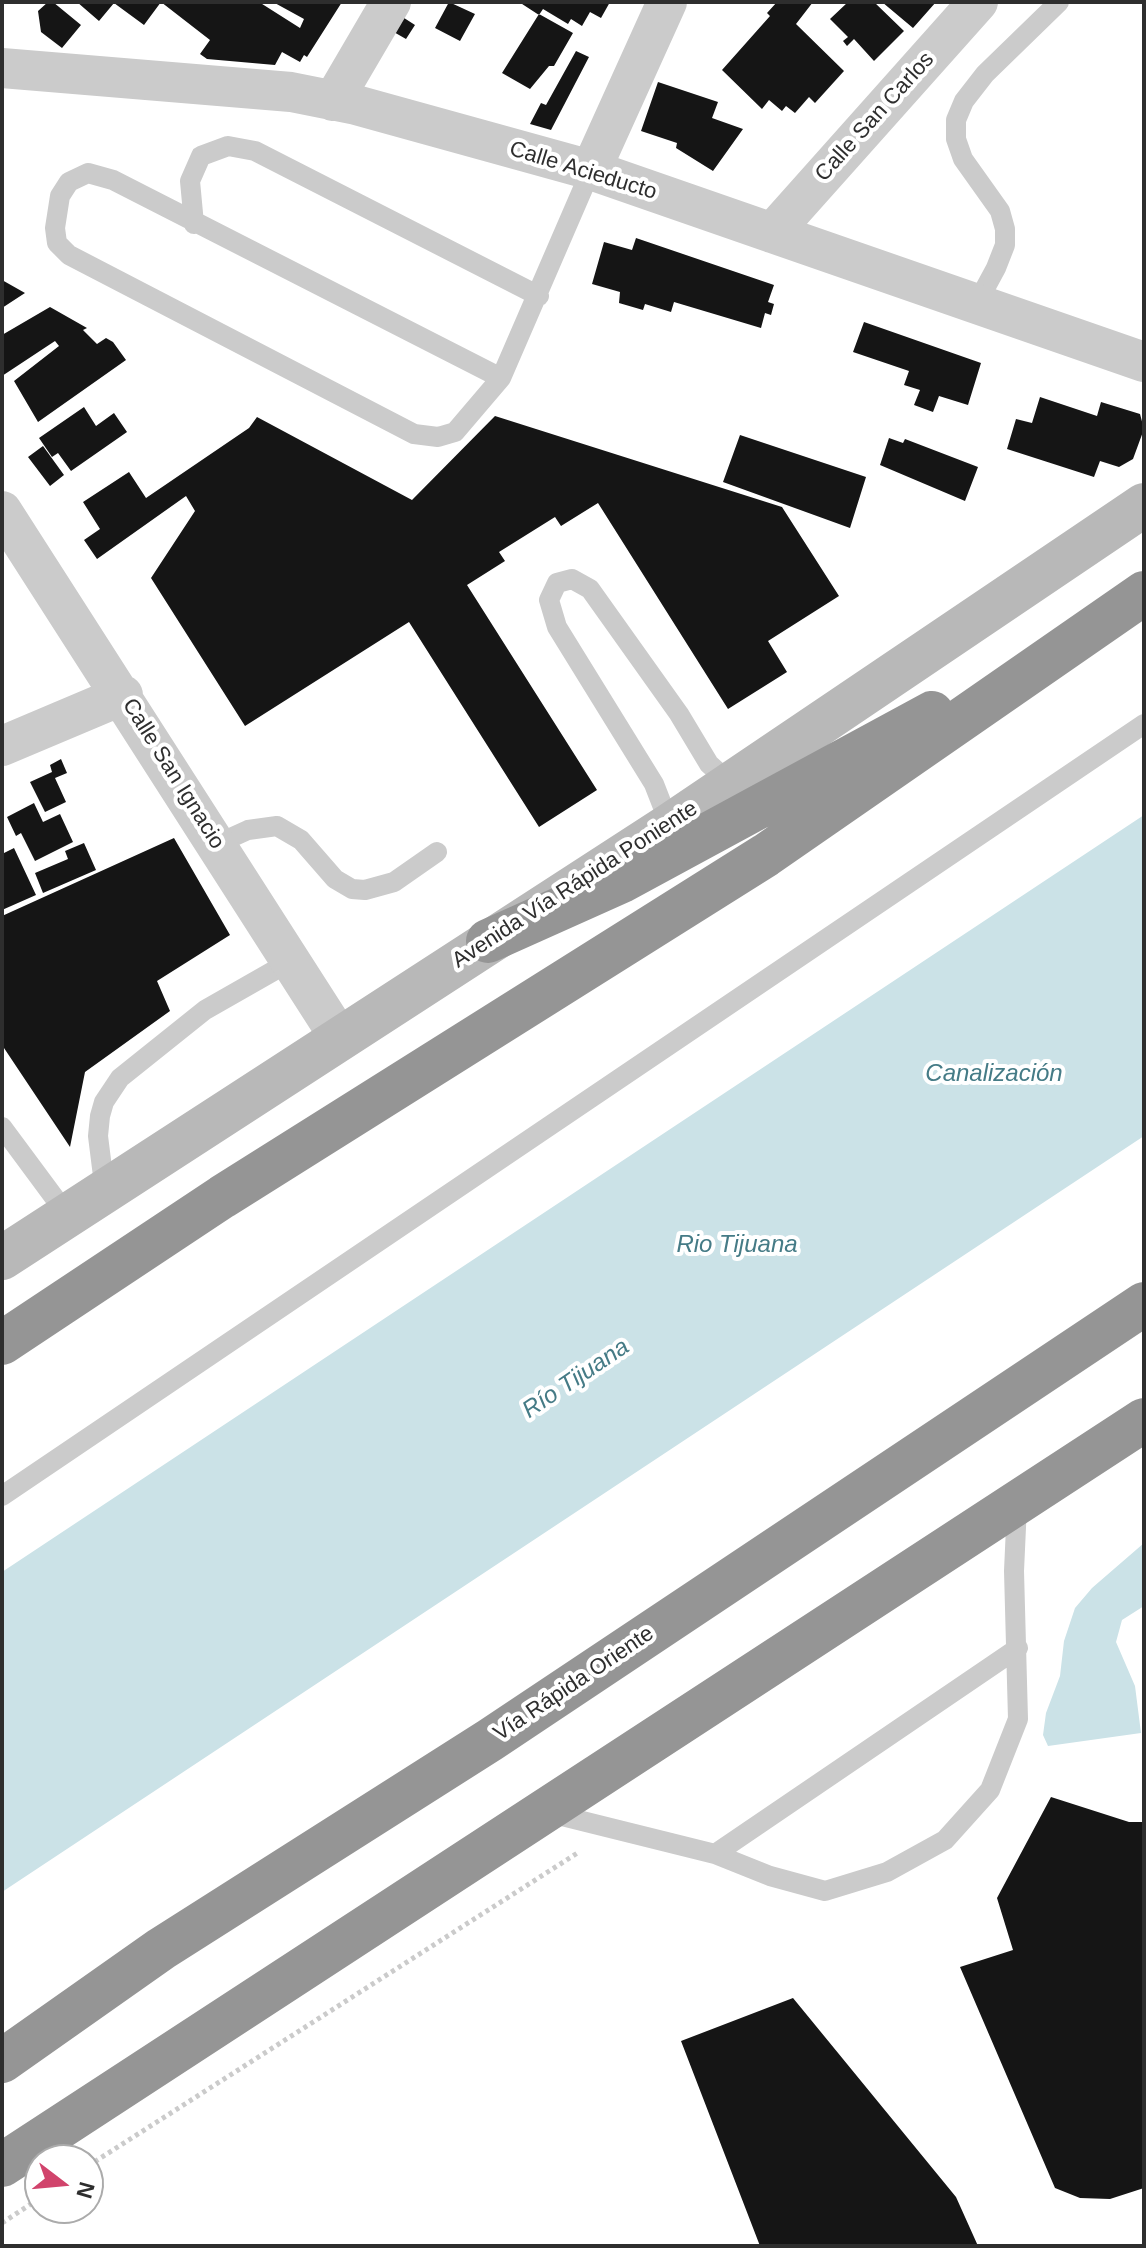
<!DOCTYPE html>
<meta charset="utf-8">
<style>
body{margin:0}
#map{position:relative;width:1146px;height:2248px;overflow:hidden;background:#fff;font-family:Arial,sans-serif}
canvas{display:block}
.frame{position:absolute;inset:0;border:4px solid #2e2e2e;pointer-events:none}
.north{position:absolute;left:24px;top:2144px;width:80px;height:80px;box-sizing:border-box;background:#fff;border:2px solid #ababab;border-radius:50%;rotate:106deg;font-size:22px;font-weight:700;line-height:32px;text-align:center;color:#2e2e2e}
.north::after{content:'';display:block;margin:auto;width:28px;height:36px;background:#d1446c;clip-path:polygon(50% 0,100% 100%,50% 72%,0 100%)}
</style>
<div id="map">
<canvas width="1146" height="2248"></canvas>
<div class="frame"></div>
<div class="north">N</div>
</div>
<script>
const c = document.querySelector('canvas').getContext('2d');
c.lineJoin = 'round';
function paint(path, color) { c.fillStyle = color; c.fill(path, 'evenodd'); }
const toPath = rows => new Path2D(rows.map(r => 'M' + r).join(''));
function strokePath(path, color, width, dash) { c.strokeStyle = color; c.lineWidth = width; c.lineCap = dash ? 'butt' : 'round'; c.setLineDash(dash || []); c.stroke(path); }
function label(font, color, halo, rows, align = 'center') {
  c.font = font + ' Arial,sans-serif'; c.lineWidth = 8; c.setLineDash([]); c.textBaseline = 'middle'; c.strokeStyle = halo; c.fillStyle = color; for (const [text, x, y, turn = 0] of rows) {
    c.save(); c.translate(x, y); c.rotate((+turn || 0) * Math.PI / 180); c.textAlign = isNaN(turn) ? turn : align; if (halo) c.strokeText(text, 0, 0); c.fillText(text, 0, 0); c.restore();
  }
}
paint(toPath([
 [1144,815,1144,1136,2,1892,2,1572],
 [1144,1543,1144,1606,1122,1620,1116,1642,1135,1686,1141,1733,1048,1746,1043,1735,1046,1713,1060,1676,1064,1641,1075,1608,1092,1588]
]), '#cbe2e7');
paint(toPath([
 [48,2,53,2,81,25,62,48,41,32,38,11],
 [77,2,161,2,144,25,114,3,99,21],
 [161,2,259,2,300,28,304,19,273,2,342,2,307,57,304,55,300,62,282,52,275,65,207,59,200,54,210,40],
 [449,2,475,14,460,41,435,28],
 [519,2,610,2,601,18,590,12,582,26,571,19,568,24,543,9,539,15],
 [777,2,813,2,796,24,844,71,815,103,809,97,795,113,786,106,782,111,769,100,762,109,722,70,770,16,767,13],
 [848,2,874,2,904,31,874,61,854,39,847,46,843,41,848,37,830,19],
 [882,2,936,2,913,28],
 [539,14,573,33,554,66,549,66,530,89,502,73],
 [401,16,415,25,406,39,392,31],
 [576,51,589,57,551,130,530,124,541,103,546,105],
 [658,82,718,102,712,118,743,129,713,171,676,148,677,143,641,131],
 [636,238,774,285,768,302,774,304,771,315,765,313,761,328,674,302,671,312,645,304,643,310,619,303,620,292,592,284,604,242,632,250],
 [2,280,25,293,2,308],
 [50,307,87,328,83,330,97,344,106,338,113,342,126,360,38,422,14,381,59,346,55,341,2,376,2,335],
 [864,322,981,363,968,405,939,396,933,412,914,405,920,390,904,385,909,371,853,352],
 [1040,397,1097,416,1101,402,1140,414,1144,429,1133,459,1119,467,1100,461,1094,477,1007,449,1016,419,1032,423],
 [84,407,96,426,114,413,127,432,71,471,58,453,52,457,39,438],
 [495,416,782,507,839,596,768,641,787,672,728,709,598,503,561,526,555,517,499,552,505,561,467,585,597,790,539,827,409,622,245,726,151,578,195,511,186,496,97,559,84,540,100,529,83,502,129,472,146,498,249,428,257,417,412,500],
 [740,435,866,477,850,528,723,482],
 [889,438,903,443,905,439,978,467,965,501,880,465],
 [43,446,64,475,50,486,28,457],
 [61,759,67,773,55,778,66,802,45,812,30,782,52,772,50,765],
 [34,803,43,822,60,814,73,842,35,861,21,833,16,836,7,817],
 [174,838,230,935,157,981,170,1011,85,1072,70,1147,2,1045,2,916],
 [84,843,96,870,43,893,35,873,68,859,65,851],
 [14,848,36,895,2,910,2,854],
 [1051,1797,1129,1822,1144,1822,1144,2188,1110,2199,1080,2198,1055,2188,960,1967,1013,1950,997,1898],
 [793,1998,956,2197,978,2246,760,2246,681,2041]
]), '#151515');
strokePath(toPath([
 [88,2166,579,1852],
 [2,2223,40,2198]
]), '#cbcbcb', 5, [4, 4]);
strokePath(toPath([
 [194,224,190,181,201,156,228,146,255,151,539,296],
 [976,305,996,268,1005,245,1005,229,1000,211,963,159,956,139,956,120,964,101,985,74,1059,2],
 [501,378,113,180,88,173,69,182,60,196,55,228,57,243,69,255,414,434,438,437,455,432,501,378,591,170],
 [670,825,654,784,557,627,549,600,557,583,572,579,590,589,679,714,709,764,730,783],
 [217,844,248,830,277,826,301,840,335,879,352,889,365,890,394,882,437,852],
 [2,1127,68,1216],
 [105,1192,98,1136,100,1116,104,1102,120,1078,205,1010,291,961],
 [2,1496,1144,724],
 [550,1813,715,1854,770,1876,825,1891,887,1872,945,1840,990,1790,1018,1719,1014,1571,1017,1505],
 [715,1854,1018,1648]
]), '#cbcbcb', 20);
strokePath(toPath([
 [2,68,291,92,356,105,591,170,1144,362],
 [333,101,391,2],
 [591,170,667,2],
 [772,233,978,2],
 [2,511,341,1040],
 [2,746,123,695]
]), '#cbcbcb', 40);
strokePath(toPath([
 [2,1258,670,825,1144,505]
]), '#b8b8b8', 44);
strokePath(toPath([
 [488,941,622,881,932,713],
 [2,1343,222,1197,766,855,1144,593],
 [2,2061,161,1949,490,1740,1144,1304],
 [2,2165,1144,1420]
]), '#959595', 44);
label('22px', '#2e2e2e', '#fff', [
 ["Calle San Carlos",875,117,-48],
 ["Calle Acieducto",583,171,17],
 ["Calle San Ignacio",173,774,58],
 ["Avenida Vía Rápida Poniente",575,885,-33],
 ["Vía Rápida Oriente",574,1684,-34]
]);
label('italic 24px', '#457b86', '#fff', [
 ["Canalización",994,1074],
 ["Rio Tijuana",737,1245],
 ["Río Tijuana",576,1379,-34]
]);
</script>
